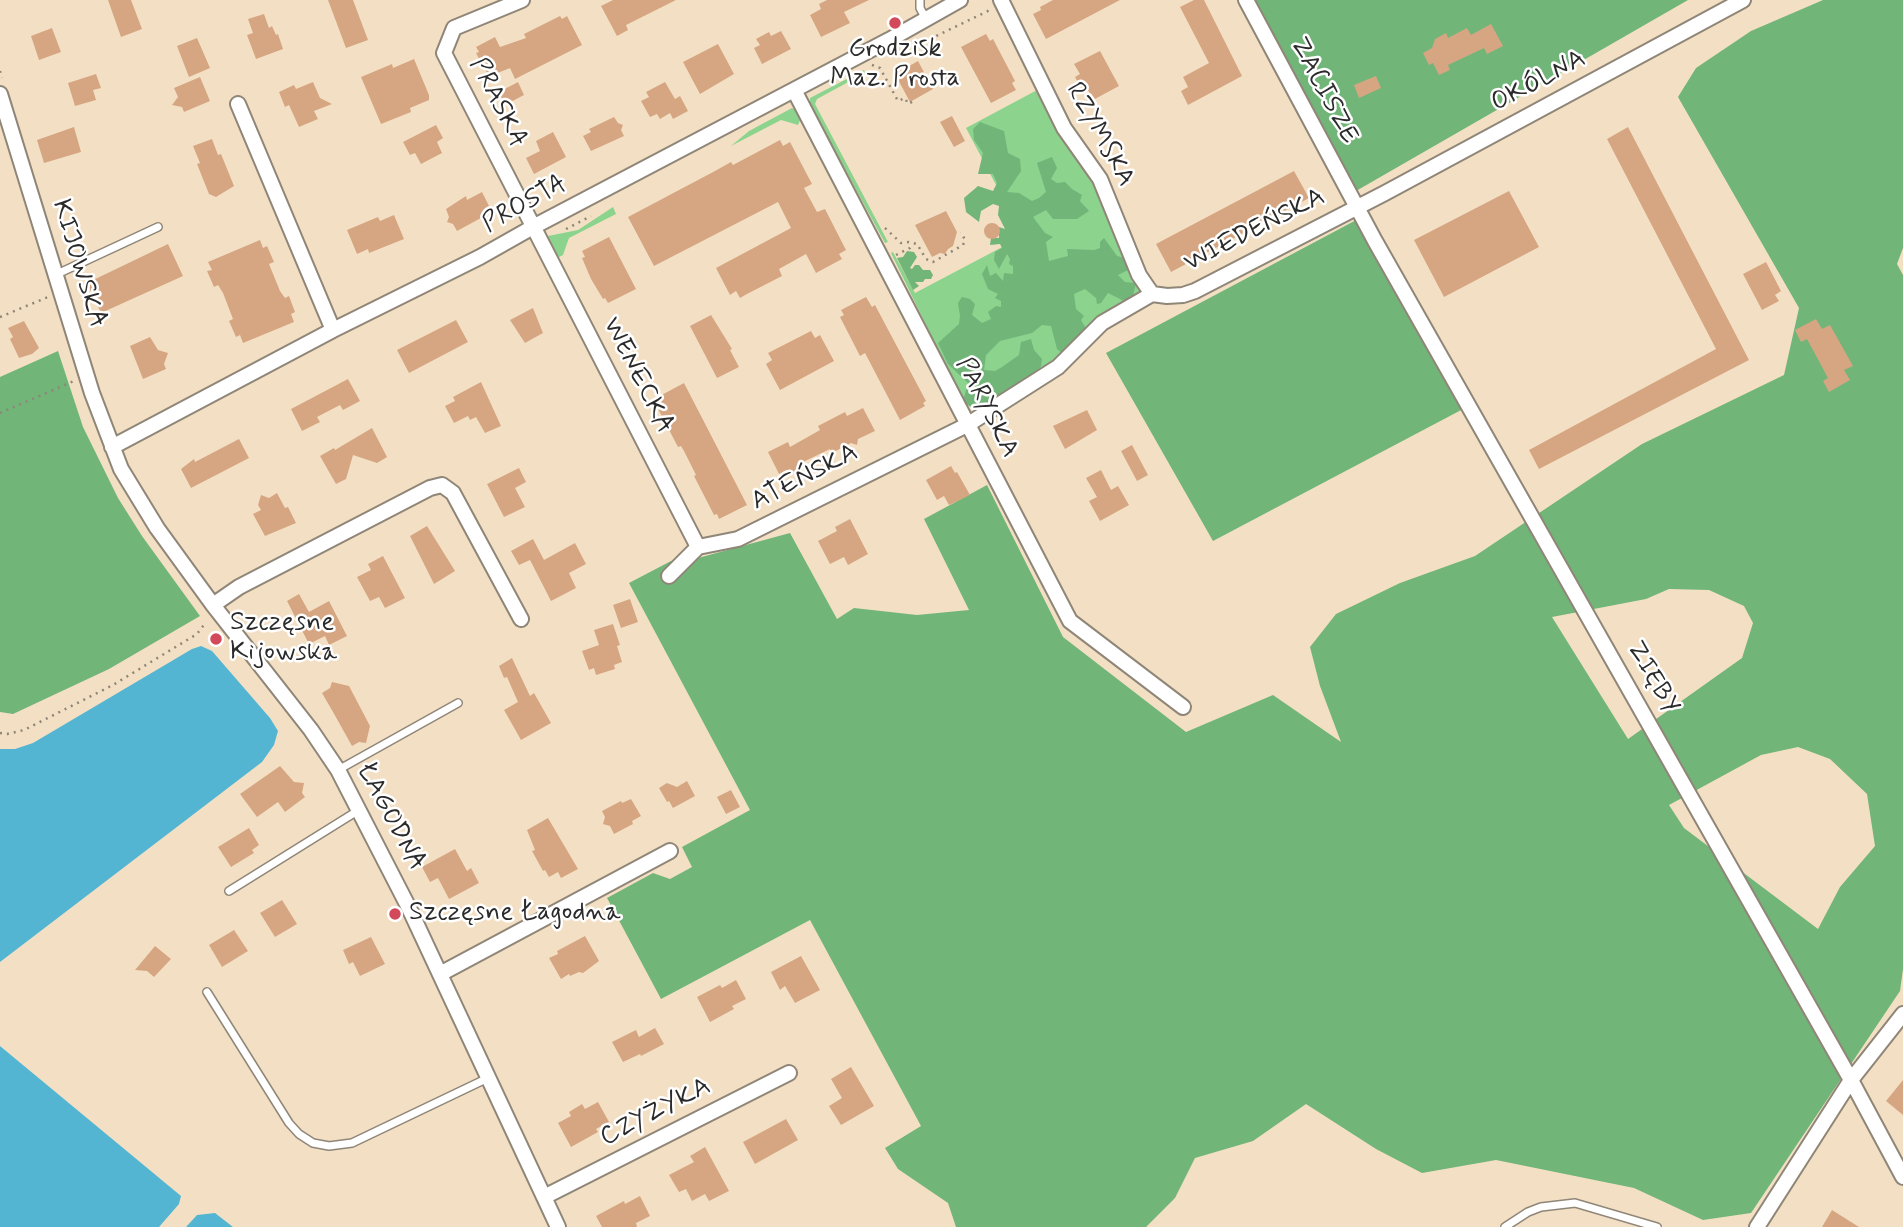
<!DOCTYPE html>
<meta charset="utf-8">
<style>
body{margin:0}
canvas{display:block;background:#f3e0c4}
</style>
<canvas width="1903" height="1227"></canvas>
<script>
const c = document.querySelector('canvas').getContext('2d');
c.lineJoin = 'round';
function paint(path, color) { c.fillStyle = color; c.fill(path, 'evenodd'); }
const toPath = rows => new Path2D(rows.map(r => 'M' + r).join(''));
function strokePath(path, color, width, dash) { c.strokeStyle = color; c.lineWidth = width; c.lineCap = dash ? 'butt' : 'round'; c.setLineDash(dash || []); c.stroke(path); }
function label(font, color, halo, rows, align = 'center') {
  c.font = font + ' Mynerve,sans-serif'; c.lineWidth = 5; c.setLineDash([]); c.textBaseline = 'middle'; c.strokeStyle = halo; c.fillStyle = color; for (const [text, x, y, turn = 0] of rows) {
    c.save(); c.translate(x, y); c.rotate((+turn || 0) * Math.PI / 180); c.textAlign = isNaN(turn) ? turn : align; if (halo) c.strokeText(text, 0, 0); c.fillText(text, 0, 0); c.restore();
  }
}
paint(toPath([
 [864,70,865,73,817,99,815,104,888,242,885,243,810,105,810,98],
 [1039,89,1087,167,1140,290,1138,296,1036,377,967,403,960,395,891,253,893,252,915,293,1023,236,966,128],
 [792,108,796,110,801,118,798,125,781,120,731,146,749,131],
 [613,207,616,214,569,238,563,255,557,258,548,236,578,230]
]), '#8cd38e');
paint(toPath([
 [1251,0,1688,0,1356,191],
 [1823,0,1903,0,1903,248,1897,264,1903,275,1903,969,1900,991,1751,1213,1703,1220,1634,1188,1496,1160,1422,1173,1376,1149,1306,1104,1253,1141,1195,1158,1175,1198,1146,1227,956,1227,948,1203,898,1169,885,1148,921,1126,810,920,661,999,607,898,653,873,670,879,692,867,682,847,750,810,629,583,671,561,698,558,790,533,837,619,854,608,917,615,969,610,924,519,987,485,1063,637,1186,732,1273,695,1341,742,1320,686,1310,647,1336,614,1400,583,1475,556,1642,444,1784,375,1799,308,1678,97,1696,68,1751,31],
 [1669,589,1709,590,1744,606,1753,623,1742,658,1628,739,1552,617,1646,599],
 [1798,747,1830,759,1867,794,1875,846,1840,887,1818,929,1684,828,1669,805,1761,755],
 [980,122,1004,131,1008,153,1020,159,1021,171,1007,192,1019,193,1032,201,1039,198,1046,192,1037,163,1052,157,1057,168,1051,179,1057,183,1065,182,1072,189,1082,195,1080,201,1089,211,1077,219,1053,219,1046,210,1033,217,1045,233,1053,237,1046,242,1049,261,1068,256,1067,249,1094,250,1100,248,1100,242,1104,238,1117,256,1131,260,1128,270,1118,275,1125,282,1136,283,1133,296,1124,301,1108,293,1101,303,1097,304,1096,298,1085,289,1074,294,1076,309,1084,316,1081,320,1088,332,1062,353,1057,349,1051,326,1042,325,1032,333,1000,341,986,355,984,370,995,371,1002,367,1019,355,1021,342,1031,339,1034,350,1042,359,1041,366,1035,374,986,412,974,410,963,401,968,383,948,364,938,343,959,324,960,316,958,303,962,297,970,299,975,304,972,315,982,323,991,319,988,312,996,306,1001,307,1001,301,995,298,998,294,988,289,982,274,987,265,990,276,996,273,1003,281,1004,273,1013,274,1013,266,1009,264,1010,259,1007,254,999,269,994,260,995,252,1002,248,1000,244,990,245,991,238,999,238,999,227,1005,229,998,215,999,206,993,204,981,211,979,222,966,212,964,198,978,186,993,191,997,183,993,174,978,174,983,153,974,140,973,129],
 [1360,218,1465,408,1213,541,1106,353],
 [907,251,914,252,917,257,910,268,912,269,915,265,919,265,923,270,930,270,933,275,931,279,925,279,923,282,915,282,919,286,913,290,897,258,903,257],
 [58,351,83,427,118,498,142,536,200,616,109,669,13,714,0,712,0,377]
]), '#71b579');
paint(toPath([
 [201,646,212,651,270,718,278,731,274,745,262,762,0,962,0,749,15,749,33,743,192,649],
 [0,1046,181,1196,179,1204,159,1227,0,1227],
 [215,1213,233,1227,186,1227,197,1215]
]), '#54b5d3');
paint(toPath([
 [108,0,131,0,142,29,121,37],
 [328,0,353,0,368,40,346,48],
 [613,0,676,0,626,25,628,30,617,36,601,6],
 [827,0,869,0,844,12,850,23,821,37,810,15,821,9,819,4],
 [1053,0,1120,0,1046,39,1033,14,1041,10,1040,7],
 [1194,0,1204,0,1242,76,1188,105,1181,91,1188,87,1183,77,1209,63,1180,7],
 [264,14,269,28,272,26,276,35,278,34,283,49,256,59,247,35,253,33,248,19],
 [560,16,562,19,567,16,582,45,515,79,510,68,490,76,485,70,476,53,479,52,476,47,495,37,500,47,526,38,524,34],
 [1491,24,1503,46,1487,54,1484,48,1448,65,1450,70,1439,75,1433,63,1429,65,1423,53,1432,48,1435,39,1446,33,1448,38,1467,28,1471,35],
 [52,28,61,52,39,60,31,36],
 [781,31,791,49,762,64,754,48,760,45,756,39,769,32,771,36],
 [986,34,990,41,993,39,1015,81,1012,83,1016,90,991,103,961,47],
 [197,38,210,68,189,77,177,46],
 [718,44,734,74,700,94,683,62],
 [1100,51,1119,86,1093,100,1088,90,1083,92,1075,77,1080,74,1074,64],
 [414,59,429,95,429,100,410,108,411,112,381,124,361,77,392,64,393,68],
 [918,61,933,89,910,102,895,74],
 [96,74,101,88,93,90,96,100,75,106,68,83],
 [1376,76,1381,88,1359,98,1354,85],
 [200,77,210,101,184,112,182,107,172,105,178,97,174,88],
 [313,82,320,98,332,104,314,111,318,119,299,127,289,105,285,107,279,92,294,85,296,89],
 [518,82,524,95,505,105,499,92],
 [665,82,675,99,680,96,688,111,673,119,670,113,660,119,657,114,650,117,641,101,649,97,646,92],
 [952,116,965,141,954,147,940,122],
 [614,117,618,123,623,125,621,130,624,136,591,151,583,136,591,132,589,129],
 [436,125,443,138,437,142,442,153,421,164,415,153,410,155,403,142],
 [74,127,81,152,44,163,37,140],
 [1628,127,1749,360,1539,469,1529,450,1716,349,1607,139],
 [553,132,566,157,534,174,526,158,540,151,536,141],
 [212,139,218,155,221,154,234,186,216,197,209,194,197,164,200,163,193,146],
 [780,140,783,146,790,142,812,184,804,188,817,212,825,209,846,250,839,254,842,259,816,273,806,254,779,269,782,276,747,294,740,298,736,291,730,295,716,268,791,228,778,202,654,266,628,217,715,171,731,162,733,165],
 [1294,171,1309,198,1171,272,1156,244],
 [1509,191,1539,247,1444,297,1414,240],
 [482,192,492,212,457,231,453,224,447,222,449,217,446,209,466,196,467,200],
 [946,211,957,232,953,246,948,249,945,254,940,253,932,257,915,225],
 [394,215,404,239,369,253,368,249,357,254,347,230,378,217,380,221],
 '984 231a8 8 0 1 1 16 0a8 8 0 1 1-16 0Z',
 [609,237,636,289,608,303,605,298,603,299,591,279,582,258,585,257,582,251],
 [260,240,263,248,267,246,274,262,269,264,280,291,285,298,289,296,295,312,291,314,294,322,243,343,240,335,236,337,229,321,233,319,223,293,218,285,214,287,207,271,212,270,208,262],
 [168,244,183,276,101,313,87,283],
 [1766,262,1781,291,1775,295,1779,301,1762,310,1743,274],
 [866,297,872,307,875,305,926,401,923,403,925,406,900,420,865,353,860,356,840,317,844,315,841,310],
 [533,308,543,333,525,343,510,320],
 [711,315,732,349,730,350,739,367,717,378,690,326],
 [1816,319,1822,329,1830,325,1853,366,1844,370,1850,380,1829,392,1823,381,1828,378,1807,339,1801,342,1795,330],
 [456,320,468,342,409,373,397,350],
 [24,321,39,348,32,354,19,358,10,339,13,337,8,328],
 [811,331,815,338,820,335,834,361,780,390,766,364,772,360,768,353],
 [150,337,158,350,168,353,164,364,166,369,143,379,130,346],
 [348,379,360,401,343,410,340,405,317,417,320,422,302,431,291,409],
 [481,382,501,426,485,433,476,417,470,420,468,416,454,423,445,406,455,401,453,397],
 [684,383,747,505,719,519,717,514,714,515,694,476,696,475,684,451,681,446,678,447,656,405,659,403,656,398],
 [863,408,875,431,858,439,857,445,851,443,832,453,830,449,799,464,801,468,788,475,786,471,779,474,768,452,788,442,790,447,820,430,818,426,845,412,847,416],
 [1087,410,1097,430,1065,449,1053,426],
 [372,428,387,457,377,463,353,455,346,479,336,484,320,456,334,448,335,450],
 [239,439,249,458,191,488,181,469,194,459,195,462],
 [1132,445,1148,475,1137,481,1121,451],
 [951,466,955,473,957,472,970,495,949,505,944,496,937,500,926,480],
 [519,468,526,482,515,488,525,507,504,517,487,484],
 [1101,470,1111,490,1118,486,1129,505,1100,521,1089,501,1097,497,1086,478],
 [277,493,285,508,288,507,296,523,265,536,253,514,261,510,258,505,261,495,269,498],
 [850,519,868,554,848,565,844,557,830,564,818,541,837,531,835,527],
 [427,526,455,571,434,584,410,536],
 [533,539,544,560,575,543,586,564,569,573,576,588,551,601,530,560,519,565,511,551],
 [383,556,405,598,385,608,379,597,370,601,357,577,371,570,368,564],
 [299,594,309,612,329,601,347,636,329,645,325,636,309,644,287,601],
 [630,599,638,622,621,628,613,605],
 [613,624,620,645,617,646,622,662,614,665,615,669,596,675,594,668,589,670,582,651,599,645,594,630],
 [512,658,530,696,534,693,551,723,521,740,504,710,518,702,507,677,504,678,499,666],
 [332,682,349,686,370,726,366,743,359,742,352,746,333,712,322,693,330,688],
 [280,766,294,782,304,783,302,793,305,797,285,812,278,802,257,817,240,794],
 [687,781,695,796,673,808,669,801,667,802,659,788,667,783,677,787],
 [731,790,740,807,726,814,717,797],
 [631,799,641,816,632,821,633,824,614,834,610,826,603,824,605,817,602,811,621,801,622,803],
 [548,818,578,869,561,878,558,872,549,877,545,870,543,871,532,851,535,850,527,830],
 [249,828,259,845,252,850,254,853,231,867,218,847],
 [455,849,467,871,471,868,479,883,449,899,438,878,430,882,422,867],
 [282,900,297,924,275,937,260,913],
 [234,930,248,951,222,967,209,945],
 [585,936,599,961,583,973,579,972,570,976,569,974,561,979,549,958,558,954,557,951],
 [371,937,385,964,360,976,353,962,349,964,343,950],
 [155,946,171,959,154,977,147,971,135,970],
 [801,956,820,990,795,1003,785,986,780,990,771,972],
 [736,980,746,999,732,1006,734,1009,710,1022,697,997,720,985,722,988],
 [655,1028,664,1044,641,1056,640,1054,623,1062,612,1042,636,1030,639,1037],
 [851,1067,874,1106,841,1125,829,1106,842,1098,831,1079],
 [1903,1080,1903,1115,1886,1101],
 [598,1102,609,1122,596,1129,598,1132,571,1147,558,1123,571,1116,569,1112,582,1104,585,1109],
 [786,1119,798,1140,755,1164,743,1142],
 [705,1147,729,1191,709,1201,705,1194,692,1201,686,1189,679,1192,669,1175,694,1162,690,1156],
 [640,1196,650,1216,636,1223,637,1227,602,1227,596,1216,624,1201,625,1204],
 [1832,1210,1859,1227,1822,1227]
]), '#d6a682');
const service = toPath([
 [920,0,920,8,926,19],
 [55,275,158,227],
 [338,770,458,703],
 [229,891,359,810],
 [207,992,289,1123,299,1134,313,1143,329,1146,352,1143,488,1078],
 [1505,1227,1528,1212,1541,1207,1575,1203,1657,1227]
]);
const minor = toPath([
 [522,0,454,28,444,53,698,547],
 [1001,0,1064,128,1100,179,1139,275,1152,294],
 [1246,0,1375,241,1851,1080,1903,1177],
 [794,90,1070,621,1183,707],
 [0,94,92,393,121,469,157,528,213,605,311,730,338,770,409,908,558,1227],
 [238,104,333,330],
 [112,447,333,330,480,257,533,227,889,40,960,0],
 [669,576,698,547,738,539,967,425,1058,367,1102,323,1152,294,1167,296,1183,295,1195,291,1385,193,1743,0],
 [213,605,239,587,430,488,442,485,453,493,521,619],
 [440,974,670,851],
 [544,1197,789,1073],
 [1757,1227,1851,1080,1903,1014]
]);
strokePath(service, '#8f8678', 10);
strokePath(minor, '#8f8678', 18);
strokePath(toPath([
 [923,39,930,39,990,10],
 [872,65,880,68,898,101,905,98,908,104,914,101],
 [0,71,2,78],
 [885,228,901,243,909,242,917,244,926,259,933,262,963,245,965,240,961,232],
 [566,229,591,216],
 [896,255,910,248,913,244],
 [0,317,48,297],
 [0,413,74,381],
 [0,733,7,734,24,730,113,685,197,634,206,622]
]), '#8f8678', 2.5, [2, 5]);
strokePath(service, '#fff', 7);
strokePath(minor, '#fff', 14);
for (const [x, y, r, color] of [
 [895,23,7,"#d1495b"],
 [216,639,7,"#d1495b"],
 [395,914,7,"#d1495b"]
]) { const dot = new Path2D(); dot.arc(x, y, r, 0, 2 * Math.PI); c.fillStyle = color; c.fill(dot); strokePath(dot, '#fff', 2.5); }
label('26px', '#2b2b2b', '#fff', [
 ["Grodzisk",895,50,"center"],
 ["Maz. Prosta",895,80,"center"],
 ["Szczęsne",230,624],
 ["Kijowska",230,654],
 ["Szczęsne Łagodna",409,914]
], 'left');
label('26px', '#2b2b2b', '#fff', [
 ["OKÓLNA",1539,82,-28],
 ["ZACISZE",1323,91,62],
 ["PRASKA",497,103,63],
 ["RZYMSKA",1099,135,61],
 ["PROSTA",525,205,-29],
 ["WIEDEŃSKA",1255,231,-27],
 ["KIJOWSKA",78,264,73],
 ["WENECKA",637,376,63],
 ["PARYSKA",986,408,63],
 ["ATEŃSKA",805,478,-27],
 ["ZIĘBY",1652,678,60],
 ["ŁAGODNA",390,817,62],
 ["CZYŻYKA",656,1113,-27]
]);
</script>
